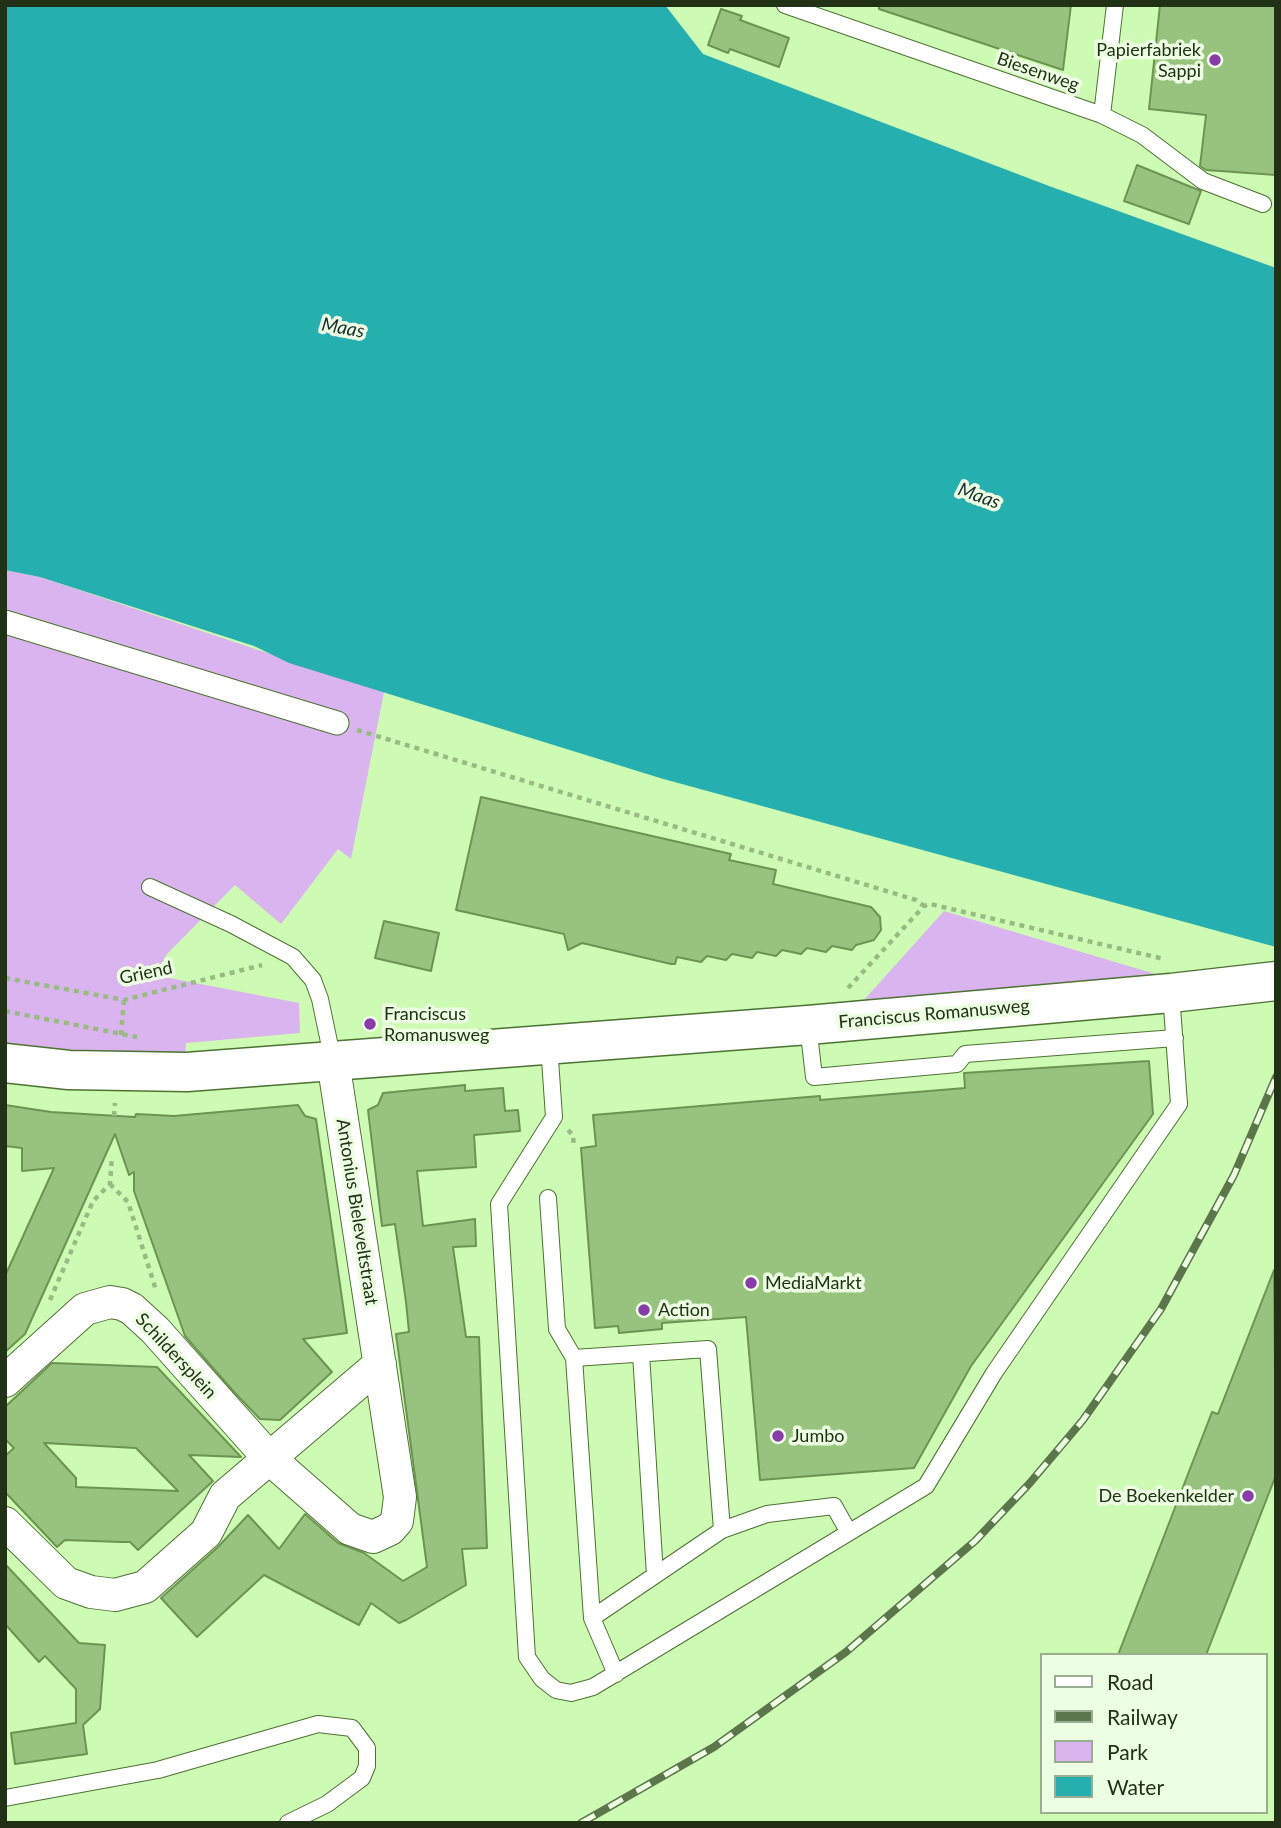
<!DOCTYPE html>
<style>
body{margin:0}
#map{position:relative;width:1281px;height:1828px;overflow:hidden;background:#cefbb3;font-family:Lato,sans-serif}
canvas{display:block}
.frame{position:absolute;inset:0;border:7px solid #203115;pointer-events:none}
.legend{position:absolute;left:1040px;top:1653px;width:228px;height:161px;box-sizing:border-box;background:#edffe2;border:2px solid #9bad90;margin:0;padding:9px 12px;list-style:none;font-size:21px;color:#203115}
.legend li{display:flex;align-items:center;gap:14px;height:35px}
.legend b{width:35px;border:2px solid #9bad90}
</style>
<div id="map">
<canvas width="1281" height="1828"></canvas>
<div class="frame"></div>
<ul class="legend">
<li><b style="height:9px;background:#fff"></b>Road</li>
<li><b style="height:9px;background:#5b764b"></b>Railway</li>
<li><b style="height:19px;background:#dab4ee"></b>Park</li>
<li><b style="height:19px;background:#25afae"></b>Water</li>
</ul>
</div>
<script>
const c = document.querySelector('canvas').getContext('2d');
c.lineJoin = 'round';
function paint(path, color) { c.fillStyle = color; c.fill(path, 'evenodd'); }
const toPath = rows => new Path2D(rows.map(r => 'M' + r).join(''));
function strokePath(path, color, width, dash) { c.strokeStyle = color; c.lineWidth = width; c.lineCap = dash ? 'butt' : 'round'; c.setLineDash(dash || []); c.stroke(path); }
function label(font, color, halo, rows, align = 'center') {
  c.font = font + ' Lato,sans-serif'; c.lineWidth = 7; c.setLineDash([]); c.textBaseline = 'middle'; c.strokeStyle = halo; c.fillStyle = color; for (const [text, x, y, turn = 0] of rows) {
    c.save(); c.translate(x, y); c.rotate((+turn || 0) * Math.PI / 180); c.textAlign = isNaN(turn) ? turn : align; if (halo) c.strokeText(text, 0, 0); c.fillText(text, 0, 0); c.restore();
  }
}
paint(toPath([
 [5,570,40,577,384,692,351,859,338,849,281,924,235,885,167,954,154,975,299,1003,300,1033,186,1043,185,1055,134,1055,5,1044],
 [944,911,1162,976,863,1001]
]), '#dab4ee');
paint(toPath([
 [5,5,665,5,703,54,1049,186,1276,268,1276,947,660,778,289,663,254,646,40,577,5,570]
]), '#25afae');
const building = toPath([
 [879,5,1071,5,1063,70,879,9,879,5],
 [1160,5,1276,5,1276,175,1206,170,1200,166,1206,115,1149,109,1160,5],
 [721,9,742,16,740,20,789,38,779,67,730,49,728,53,708,45,721,9],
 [1137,165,1201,191,1189,224,1124,201,1137,165],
 [481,797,731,854,729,860,776,870,773,884,871,907,880,917,881,930,874,940,856,945,852,950,832,946,826,952,807,948,801,954,782,950,776,956,757,952,752,958,732,954,726,960,707,956,701,962,677,957,675,964,671,964,582,943,568,950,564,934,456,910,481,797],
 [384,921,439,933,431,971,375,958,384,921],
 [1149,1061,1153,1114,971,1366,914,1468,760,1480,746,1317,662,1323,662,1329,619,1333,618,1326,595,1328,581,1148,596,1146,593,1115,820,1096,820,1100,965,1088,964,1073,1149,1061],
 [465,1085,465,1091,503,1088,505,1111,518,1110,520,1131,474,1135,476,1167,417,1171,423,1226,475,1219,476,1246,453,1247,466,1337,479,1337,487,1548,462,1549,466,1585,406,1620,399,1623,371,1603,359,1625,264,1575,197,1637,161,1598,218,1547,248,1515,279,1549,305,1514,338,1543,364,1553,403,1581,427,1567,396,1334,409,1332,406,1302,395,1224,382,1226,368,1110,378,1105,383,1093,465,1085],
 [5,1105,51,1112,135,1117,136,1114,174,1116,298,1105,305,1116,316,1119,347,1333,303,1339,332,1372,280,1420,260,1419,234,1392,185,1336,134,1191,134,1172,129,1175,115,1134,25,1334,5,1352,5,1276,54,1168,22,1171,22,1148,5,1146,5,1105],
 [1274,1270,1276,1475,1206,1655,1118,1655,1212,1412,1218,1414,1274,1270],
 [52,1363,157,1367,241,1457,189,1455,213,1481,138,1550,130,1542,121,1542,65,1540,57,1547,5,1492,5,1456,14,1448,5,1439,5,1407,52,1363],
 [44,1443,136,1448,178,1491,76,1487,76,1478,44,1443],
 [5,1564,79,1643,105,1645,100,1709,83,1725,87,1754,15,1764,11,1733,76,1723,76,1689,45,1656,39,1662,5,1624,5,1564]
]);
paint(building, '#98c37e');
strokePath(building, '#6b9451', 2);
const service = toPath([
 [785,5,1102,115,1142,135,1203,181,1263,204],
 [1102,115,1115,5],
 [150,887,231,924,293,957,313,980,320,999,333,1061],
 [808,1025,814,1077,957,1064,965,1054,1175,1038],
 [549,1045,554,1117,499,1204,527,1657,542,1679,556,1690,571,1693,593,1687,926,1486,994,1373,1179,1104,1171,993],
 [548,1198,557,1329,574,1358],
 [641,1354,655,1575],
 [592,1618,722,1530,767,1514,834,1506,848,1531],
 [616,1674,592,1618,574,1358,708,1349,722,1530],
 [5,1798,158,1770,318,1724,352,1728,367,1748,367,1766,362,1778,327,1804,288,1823]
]);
const pedestrian = toPath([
 [5,622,337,723]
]);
const minor = toPath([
 [5,1381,85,1309,110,1302,122,1304,132,1309,155,1330,269,1458,350,1529,373,1537,390,1529,397,1521,400,1497,333,1061],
 [5,1523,66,1583,91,1592,115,1595,145,1587,206,1533,225,1496,380,1364]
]);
const tertiary = toPath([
 [5,1063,69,1070,187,1072,808,1025,1171,993,1276,981]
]);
strokePath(service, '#4b7230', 18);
strokePath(pedestrian, '#4b7230', 25);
strokePath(minor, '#4b7230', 34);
strokePath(tertiary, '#4b7230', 41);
strokePath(toPath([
 [357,730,916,900,924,906],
 [5,978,124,1000,262,965],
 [848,988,924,906,930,904,1164,959],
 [5,1011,137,1037],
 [121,1035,124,1000],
 [114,1116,115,1103],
 [568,1130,573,1135,574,1148],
 [110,1184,128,1202,156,1290],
 [50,1300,93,1201,110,1184,112,1156]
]), '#97bb81', 4.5, [5, 5]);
strokePath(service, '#fff', 16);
strokePath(pedestrian, '#fff', 23);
strokePath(minor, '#fff', 32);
strokePath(tertiary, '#fff', 38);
const rail = toPath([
 [581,1823,714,1747,846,1652,975,1541,1029,1484,1083,1420,1161,1309,1234,1175,1276,1077]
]);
strokePath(rail, '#5b764b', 8);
strokePath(rail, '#edffe2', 5, [16]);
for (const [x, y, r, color] of [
 [1215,60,7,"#893bab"],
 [370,1024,7,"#893bab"],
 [751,1283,7,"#893bab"],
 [644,1310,7,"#893bab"],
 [778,1436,7,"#893bab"],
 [1248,1496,7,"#893bab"]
]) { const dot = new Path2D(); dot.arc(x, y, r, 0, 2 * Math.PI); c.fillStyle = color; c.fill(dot); strokePath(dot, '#edffe2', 2.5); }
label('18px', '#203115', '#edffe2', [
 ["Papierfabriek",1201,50,"right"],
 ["Sappi",1201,71,"right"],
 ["Franciscus",384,1014],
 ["Romanusweg",384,1035],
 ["MediaMarkt",765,1283],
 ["Action",658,1310],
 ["Jumbo",792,1436],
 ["De Boekenkelder",1234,1496,"right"]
], 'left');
label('18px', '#203115', '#edffe2', [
 ["Biesenweg",1038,72,19],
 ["Griend",146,973,-12],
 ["Franciscus Romanusweg",934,1014,-5],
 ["Antonius Bieleveltstraat",357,1212,81],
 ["Schildersplein",176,1356,47]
]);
label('italic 19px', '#1a3030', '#edffe2', [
 ["Maas",343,328,10],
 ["Maas",979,496,20]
]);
</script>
